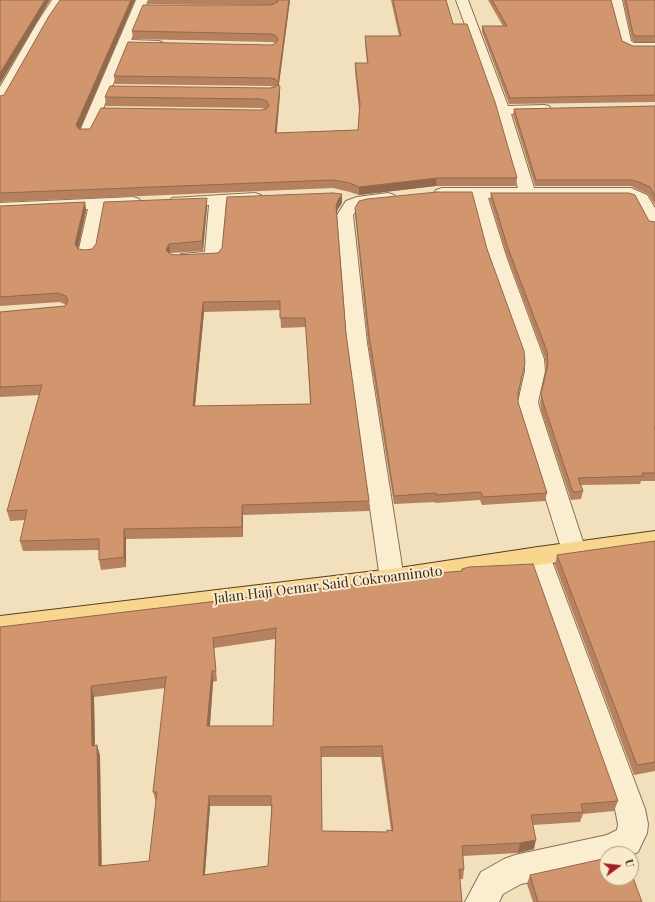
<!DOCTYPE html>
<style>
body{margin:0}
#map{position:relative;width:655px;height:902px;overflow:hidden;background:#f1e0bb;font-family:"Playfair Display",serif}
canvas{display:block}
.north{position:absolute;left:599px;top:846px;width:40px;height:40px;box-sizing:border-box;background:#f8eacb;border:1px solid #ab9c84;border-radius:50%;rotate:75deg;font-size:11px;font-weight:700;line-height:16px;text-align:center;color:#37281a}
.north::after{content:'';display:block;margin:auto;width:14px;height:18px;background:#9d1f22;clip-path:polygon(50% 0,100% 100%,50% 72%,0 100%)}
</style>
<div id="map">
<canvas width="655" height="902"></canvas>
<div class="north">U</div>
</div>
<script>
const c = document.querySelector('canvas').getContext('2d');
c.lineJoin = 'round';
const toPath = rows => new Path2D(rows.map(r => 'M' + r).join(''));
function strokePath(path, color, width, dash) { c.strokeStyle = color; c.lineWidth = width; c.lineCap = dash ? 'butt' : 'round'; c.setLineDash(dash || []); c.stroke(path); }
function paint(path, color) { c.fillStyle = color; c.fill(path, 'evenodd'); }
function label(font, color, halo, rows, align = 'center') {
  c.font = font + ' "Playfair Display",serif'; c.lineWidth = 4; c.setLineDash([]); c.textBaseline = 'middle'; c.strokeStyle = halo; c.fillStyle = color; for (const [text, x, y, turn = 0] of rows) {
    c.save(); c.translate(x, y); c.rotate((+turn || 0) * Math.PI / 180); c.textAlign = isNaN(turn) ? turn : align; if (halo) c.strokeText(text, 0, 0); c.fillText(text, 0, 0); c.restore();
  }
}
const minor = toPath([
 [52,0,64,0,49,23,7,99,5,102,0,103,0,87,37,23,52,0],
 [136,0,148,0,131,40,158,41,162,42,164,45,162,48,158,49,128,48,93,133,91,136,86,137,81,136,79,133,136,0],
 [456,0,468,0,508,106,544,105,549,106,551,109,549,112,544,113,511,114,534,188,631,188,647,195,655,208,655,228,649,227,635,201,628,198,488,198,506,256,544,359,545,371,538,402,540,410,586,551,583,557,574,560,565,557,562,551,518,410,518,402,525,371,524,359,488,256,472,198,442,198,436,196,434,193,436,190,442,188,518,188,496,110,456,0],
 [610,0,622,0,631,41,634,43,655,43,655,51,632,51,621,46,610,0],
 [255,193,261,195,263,198,261,201,226,204,222,255,219,259,210,262,187,263,181,262,178,258,181,254,205,252,209,205,178,206,172,204,170,201,172,198,255,193],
 [388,193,394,195,396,198,394,201,360,206,353,215,367,343,404,579,401,586,392,589,383,586,380,579,347,343,337,215,346,201,357,197,388,193],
 [133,197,139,199,141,202,139,205,104,208,96,253,93,257,87,258,81,257,78,253,88,209,0,213,0,203,133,197],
 [538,547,547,550,550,556,645,809,648,824,647,833,638,852,631,855,631,854,607,854,607,865,521,884,503,894,499,902,465,902,481,872,504,859,515,855,607,835,617,830,618,824,615,809,526,556,529,550,538,547]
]);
const major = toPath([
 [655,531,655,549,538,565,392,589,0,636,0,616,392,569,538,547,655,531]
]);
strokePath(minor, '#896f54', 2);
strokePath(major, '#563d29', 2);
paint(minor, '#fbedcf');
paint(major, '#f9d68e');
paint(toPath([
 [148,0,290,0,279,85,280,94,276,133,358,130,359,110,355,71,355,63,367,63,365,44,365,36,399,36,391,0,446,0,453,24,517,178,516,186,436,186,359,195,350,192,333,188,0,202,0,96,80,129,90,129,261,110,266,109,261,108,106,106,105,97,270,88,276,87,270,86,115,84,114,76,271,45,275,44,276,43,271,42,133,39,132,31,272,5,148,4],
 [488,0,611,0,622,41,633,46,655,46,655,102,509,104,482,32,482,26,503,26],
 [623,0,655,0,655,42,634,42,632,40],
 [655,106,655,205,648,194,637,189,631,186,535,186,513,115,514,109],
 [491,193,655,222,655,481,641,481,640,484,581,485,583,491,581,499,571,500,541,410,540,402,546,370,545,358,507,256,490,200],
 [85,202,86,211,78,248,78,249,85,250,92,249,207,207,203,251,170,253,169,254,176,255,218,253,342,203,338,209,336,213,346,334,369,501,369,511,243,515,243,537,126,539,126,567,101,570,99,560,99,550,23,551,20,541,25,520,10,521,7,511,39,395,0,397,0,312,65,306,66,305,60,302,0,306,0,206],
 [280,310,281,328,306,327,310,404,195,406,204,312],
 [355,208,487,249,525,363,518,396,518,402,547,493,545,501,482,505,480,500,435,503,435,502,394,504,368,343,355,215],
 [655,541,655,771,634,775,555,565,557,555],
 [462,569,618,801,614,811,583,814,580,822,533,825,534,849,518,853,463,856,464,869,463,879,0,902,0,627,393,580,461,571],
 [275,639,273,726,210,726,213,682,217,681,214,648],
 [165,688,153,792,156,802,149,861,101,866,100,756,97,745,95,746,94,697],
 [321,757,381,757,391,830,387,832,322,831],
 [210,806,271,806,271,815,268,866,205,875],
 [530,875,642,902,533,902,527,884]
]), '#b5815f');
paint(toPath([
 [45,0,50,0,0,84,0,73],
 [131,0,135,0,78,134,76,125],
 [289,0,290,0,278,90,278,82],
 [280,86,280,94,276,142,275,133],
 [437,178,436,186,359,195,359,187],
 [342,194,342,203,338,209,336,215,336,206,338,200],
 [207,198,207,207,203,251,202,241],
 [85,202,86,211,77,253,75,244],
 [169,244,170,253,167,259,166,250],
 [203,302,204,312,194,416,193,406],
 [525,363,523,371,517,402,518,393],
 [242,505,243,515,243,537,242,527],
 [124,529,126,539,126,567,124,557],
 [212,671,213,682,209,737,207,726],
 [91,686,94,697,95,756,92,746],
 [97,745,100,756,102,876,99,866],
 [209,796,210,806,204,884,203,875],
 [536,840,534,849,518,853,520,843]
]), '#93694d');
const building = toPath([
 [0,0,45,0,0,73,0,0],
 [60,0,131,0,76,125,79,129,90,129,101,108,261,110,266,109,269,106,267,101,261,99,105,97,110,86,270,88,275,87,277,85,280,86,275,133,358,130,360,104,355,63,368,63,365,36,401,36,393,0,446,0,453,24,467,24,495,102,517,178,437,178,359,187,350,183,333,180,0,193,0,96,4,95,49,16,60,0],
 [277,0,289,0,278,82,275,79,270,78,114,76,128,42,271,45,275,44,278,40,276,36,271,34,132,31,143,5,271,5,278,2,277,0],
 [492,0,611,0,622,41,633,46,655,46,655,95,510,98,482,26,507,26,492,0],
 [626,0,655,0,655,36,636,36,633,34,626,0],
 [655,106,655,196,650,187,639,182,632,180,536,180,514,109,655,106],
 [437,192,472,192,487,249,524,351,525,363,518,393,518,402,547,493,483,497,481,492,436,495,436,493,394,496,369,335,355,208,359,201,367,199,437,192],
 [333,193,342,194,338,200,336,206,346,334,369,501,242,505,242,527,124,529,124,557,99,560,99,539,20,541,27,510,7,511,42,385,0,387,0,312,65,306,68,301,66,296,58,293,0,297,0,206,85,202,75,244,78,249,85,250,92,249,96,244,104,202,207,198,202,241,169,244,166,250,170,254,176,255,218,253,222,248,227,197,333,193],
 [280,301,280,318,305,318,311,404,193,406,203,302,280,301],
 [491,193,629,193,635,195,649,221,655,222,655,427,654,427,655,429,655,473,642,473,643,476,578,478,583,491,573,492,543,402,541,394,548,364,547,351,508,248,491,193],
 [655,541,655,762,637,765,557,555,655,541],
 [533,564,618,801,581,804,583,812,531,815,536,840,520,843,462,846,464,869,459,869,462,902,0,902,0,627,393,580,438,573,462,571,462,569,469,567,533,564],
 [276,628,273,726,207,726,212,671,216,671,213,638,276,628],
 [166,677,153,792,157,792,149,861,99,866,97,745,92,746,91,686,166,677],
 [382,746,393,831,387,830,387,832,322,831,321,747,382,746],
 [209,796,271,796,271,805,272,805,268,866,203,875,209,796],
 [623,850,624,854,612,854,612,852,623,850],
 [607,858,607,878,631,878,631,872,642,902,538,902,530,875,607,858]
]);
paint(building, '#d2966e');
strokePath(building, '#93694d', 1);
label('14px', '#37281a', '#f8eacb', [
 ["Jalan Haji Oemar Said Cokroaminoto",328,585,-7]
]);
</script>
